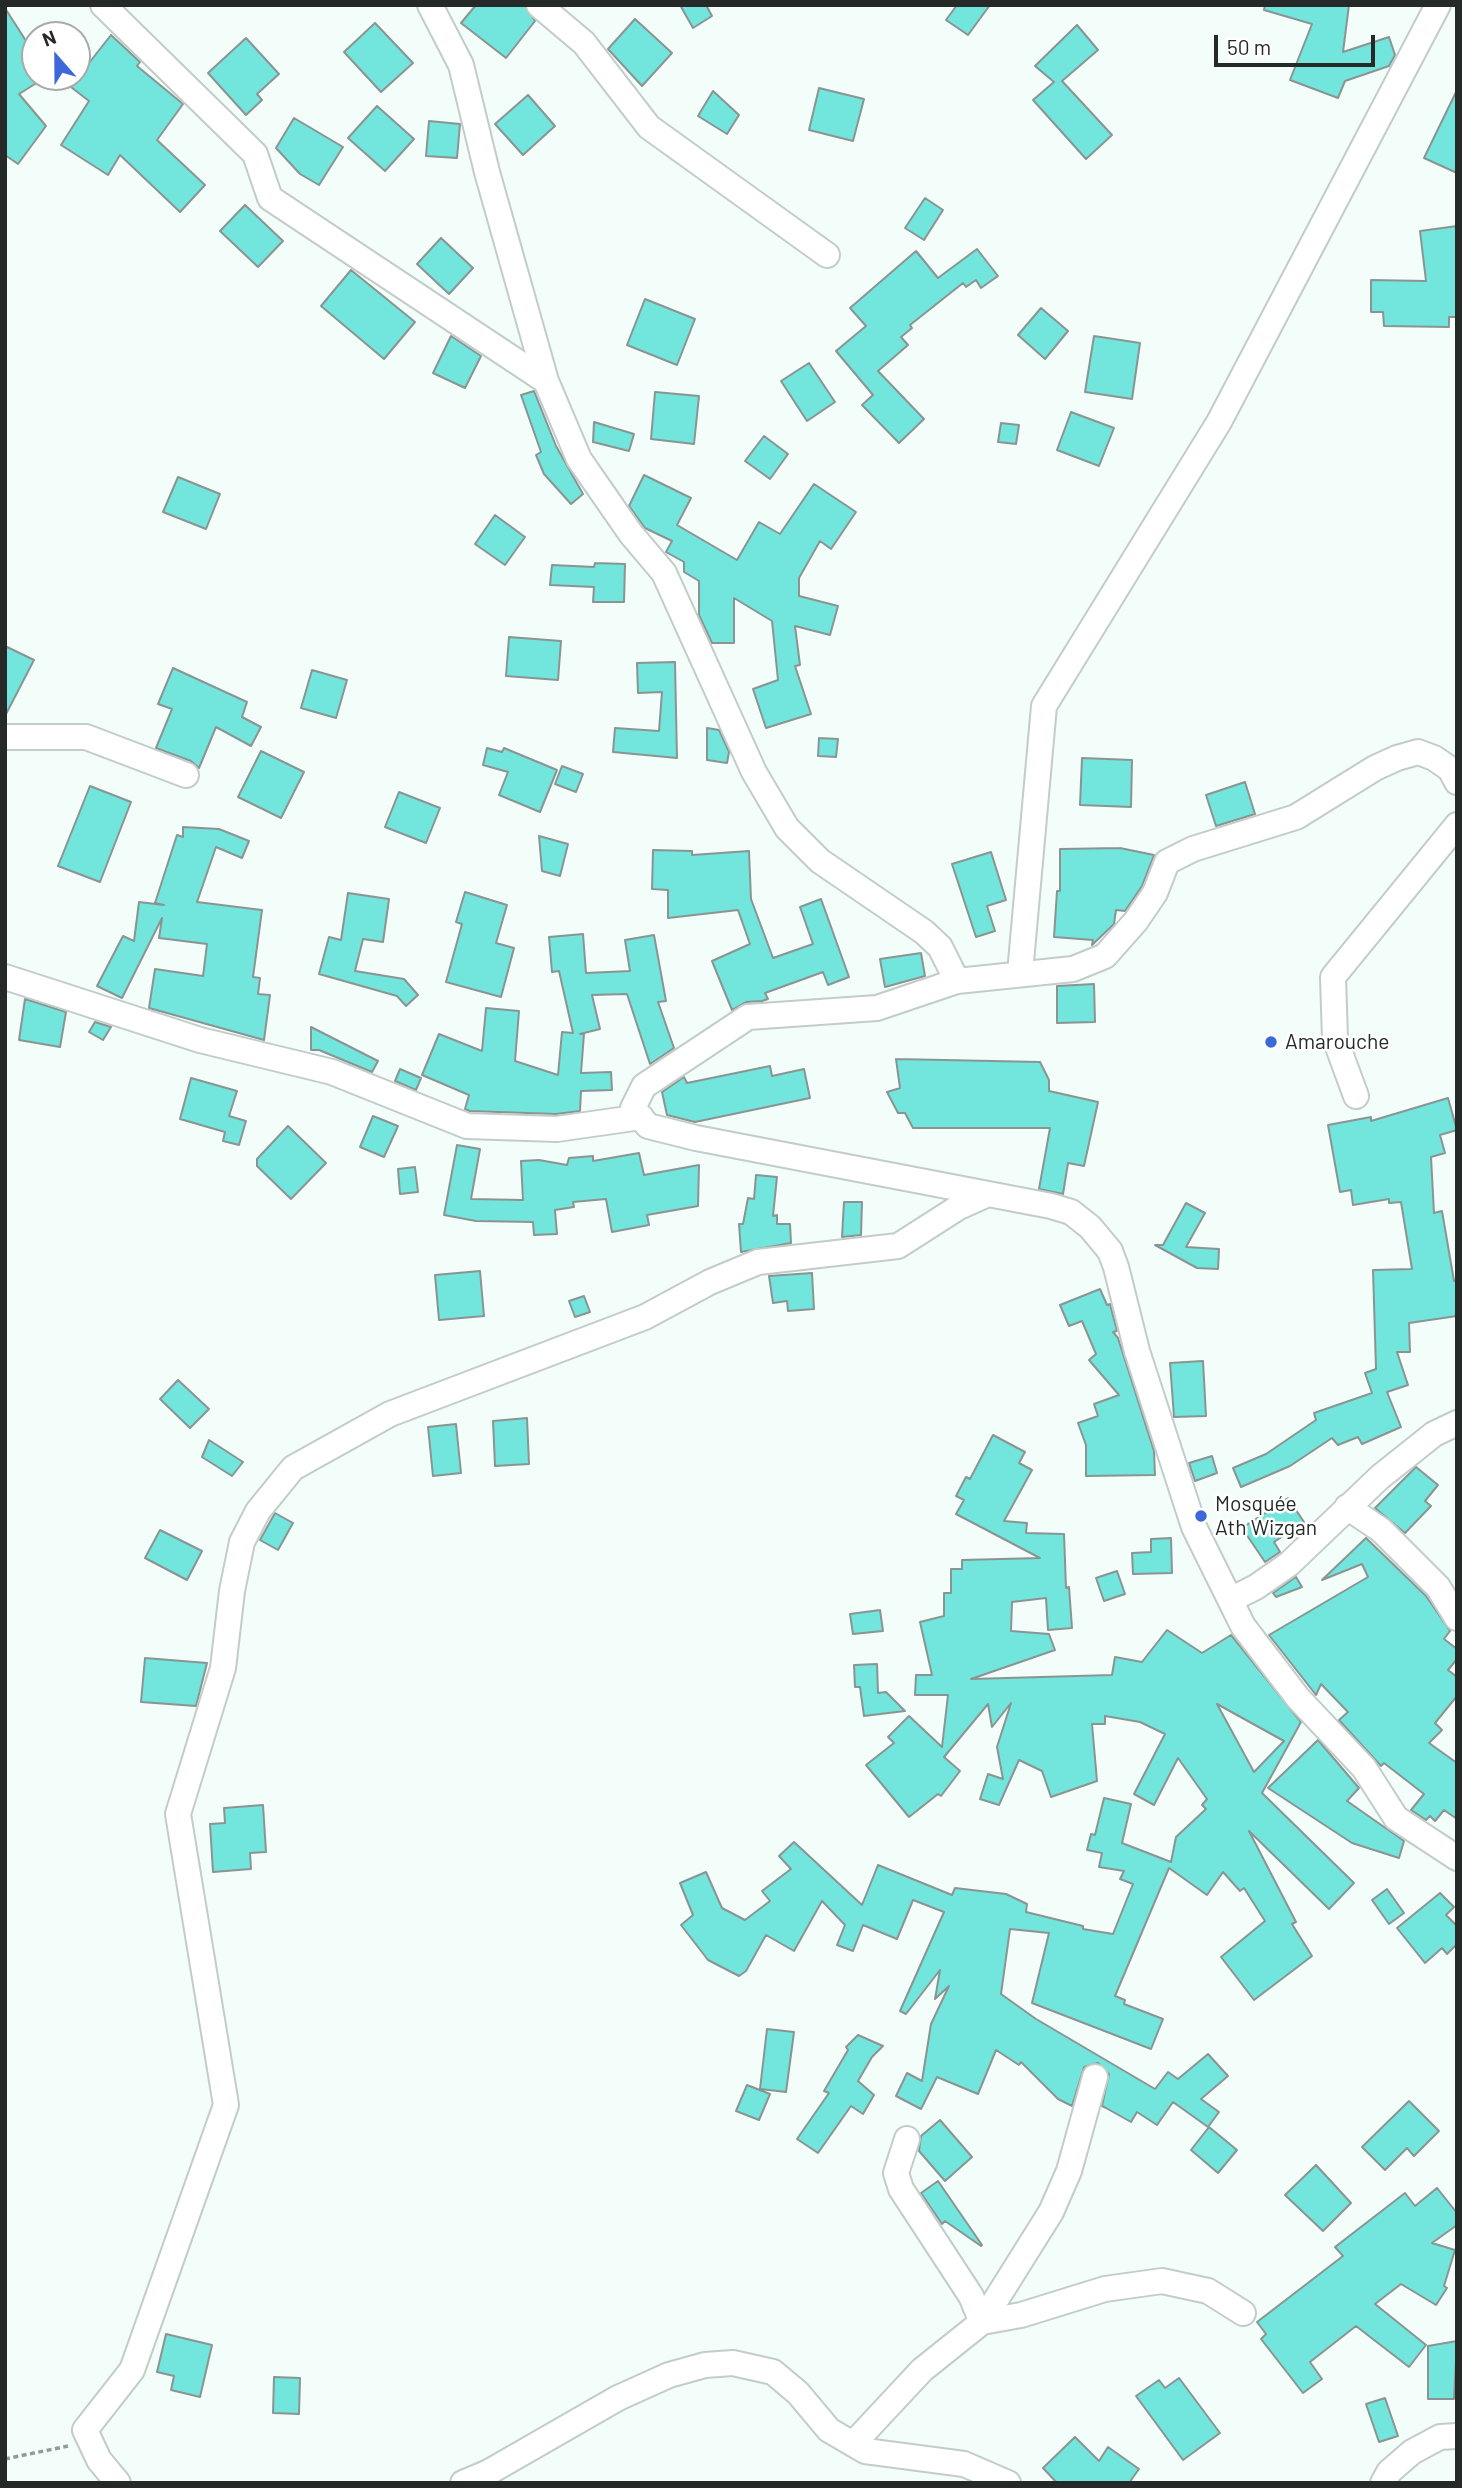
<!DOCTYPE html>
<meta charset="utf-8">
<style>
body{margin:0}
#map{position:relative;width:1462px;height:2488px;overflow:hidden;background:#f3fdf9;font-family:Barlow,sans-serif}
canvas{display:block}
.frame{position:absolute;inset:0;border:7px solid #252927;pointer-events:none}
.north{position:absolute;left:21px;top:21px;width:70px;height:70px;box-sizing:border-box;background:#fff;border:2px solid #a8a9a9;border-radius:50%;rotate:339deg;font-size:19px;font-weight:700;line-height:28px;text-align:center;color:#252927}
.north::after{content:'';display:block;margin:auto;width:24px;height:32px;background:#3d68d9;clip-path:polygon(50% 0,100% 100%,50% 72%,0 100%)}
.scale{position:absolute;left:1214px;top:35px;width:161px;height:32px;box-sizing:border-box;border:4px solid #252927;border-top:0;padding-left:9px;font-size:21px;line-height:24px;white-space:nowrap;color:#252927;-webkit-text-stroke:5px #fff;paint-order:stroke}
</style>
<div id="map">
<canvas width="1462" height="2488"></canvas>
<div class="frame"></div>
<div class="north">N</div>
<div class="scale">50 m</div>
</div>
<script>
const c = document.querySelector('canvas').getContext('2d');
c.lineJoin = 'round';
function paint(path, color) { c.fillStyle = color; c.fill(path, 'evenodd'); }
const toPath = rows => new Path2D(rows.map(r => 'M' + r).join(''));
function strokePath(path, color, width, dash) { c.strokeStyle = color; c.lineWidth = width; c.lineCap = dash ? 'butt' : 'round'; c.setLineDash(dash || []); c.stroke(path); }
function label(font, color, halo, rows, align = 'center') {
  c.font = font + ' Barlow,sans-serif'; c.lineWidth = 5; c.setLineDash([]); c.textBaseline = 'middle'; c.strokeStyle = halo; c.fillStyle = color; for (const [text, x, y, turn = 0] of rows) {
    c.save(); c.translate(x, y); c.rotate((+turn || 0) * Math.PI / 180); c.textAlign = isNaN(turn) ? turn : align; if (halo) c.strokeText(text, 0, 0); c.fillText(text, 0, 0); c.restore();
  }
}
const building = toPath([
 [476,5,525,5,535,21,506,58,461,23,476,5],
 [680,5,706,5,712,16,693,28,680,5],
 [957,5,990,5,968,35,946,20,957,5],
 [1265,5,1349,5,1343,52,1389,37,1395,55,1389,66,1345,81,1338,98,1290,80,1312,24,1264,10,1265,5],
 [5,8,35,55,35,84,19,94,46,126,18,164,5,155,5,8],
 [635,19,672,53,642,86,608,49,635,19],
 [375,23,413,63,381,92,344,52,375,23],
 [1077,25,1098,50,1062,81,1112,135,1086,159,1033,100,1054,82,1035,66,1077,25],
 [111,35,140,62,137,66,183,104,157,140,205,185,180,212,120,155,108,175,61,145,89,101,58,77,78,77,111,35],
 [246,38,279,74,257,94,262,100,246,115,208,73,246,38],
 [819,88,864,99,853,141,809,130,819,88],
 [1457,90,1457,173,1424,158,1457,90],
 [713,91,739,115,727,134,698,116,713,91],
 [528,95,555,126,523,155,495,124,528,95],
 [377,106,414,139,385,171,348,138,377,106],
 [294,118,343,147,319,185,300,174,276,148,294,118],
 [429,121,460,124,457,158,426,156,429,121],
 [925,198,943,210,924,240,905,228,925,198],
 [245,205,283,241,258,267,220,231,245,205],
 [1457,226,1456,317,1449,317,1449,327,1384,326,1383,312,1371,312,1371,280,1426,281,1420,231,1457,226],
 [441,238,473,268,449,294,417,264,441,238],
 [977,249,998,276,981,288,976,280,966,287,963,283,910,325,912,328,901,337,908,345,878,371,924,419,899,443,862,405,873,395,836,351,866,326,850,308,916,251,938,278,977,249],
 [351,270,415,322,384,359,321,306,351,270],
 [645,299,695,319,677,365,627,345,645,299],
 [1041,308,1068,331,1045,359,1018,335,1041,308],
 [451,336,481,356,465,388,433,373,451,336],
 [1094,336,1140,343,1132,399,1085,392,1094,336],
 [809,363,835,402,807,421,781,381,809,363],
 [534,391,556,446,583,494,571,504,544,474,536,455,541,452,521,395,534,391],
 [655,392,699,396,694,444,651,439,655,392],
 [1071,412,1114,428,1099,466,1057,450,1071,412],
 [594,422,634,434,629,451,593,442,594,422],
 [1001,423,1019,425,1016,444,998,442,1001,423],
 [764,436,788,454,770,479,745,461,764,436],
 [644,475,691,498,677,525,737,560,759,522,780,534,814,484,856,512,831,549,820,541,799,578,799,596,838,606,830,635,795,626,800,665,795,666,811,714,766,728,753,689,778,680,772,621,734,598,734,643,712,643,699,615,699,581,684,572,684,562,666,552,672,541,645,528,629,506,644,475],
 [178,477,220,494,206,529,163,512,178,477],
 [495,515,525,537,505,565,475,544,495,515],
 [595,563,625,564,624,602,593,602,594,587,550,585,552,565,594,567,595,563],
 [509,637,561,641,558,680,506,676,509,637],
 [5,646,34,660,5,716,5,646],
 [675,662,677,758,613,752,615,728,659,731,662,692,638,693,637,663,675,662],
 [173,668,247,702,242,717,261,727,251,746,216,727,199,768,191,761,156,748,172,709,158,704,173,668],
 [312,670,347,680,336,718,301,708,312,670],
 [707,728,719,730,729,752,727,763,707,760,707,728],
 [819,738,838,739,836,757,818,756,819,738],
 [487,748,502,752,504,748,557,770,540,812,499,795,508,772,483,765,487,748],
 [261,751,304,772,281,818,238,797,261,751],
 [1082,758,1132,760,1131,807,1080,805,1082,758],
 [562,766,583,774,576,792,555,784,562,766],
 [1245,782,1255,814,1216,826,1206,795,1245,782],
 [90,786,131,802,100,882,58,866,90,786],
 [399,792,440,808,426,843,385,827,399,792],
 [183,827,219,829,249,841,242,858,216,847,197,902,262,910,253,977,260,978,258,994,270,995,264,1040,149,1008,155,969,203,976,207,944,159,938,162,918,122,998,97,986,123,936,134,941,139,902,164,905,155,903,177,835,183,837,183,827],
 [539,836,568,844,560,876,542,871,539,836],
 [1120,848,1154,855,1142,886,1125,911,1116,910,1114,924,1092,945,1093,940,1054,937,1057,891,1060,891,1060,849,1120,848],
 [653,850,692,851,692,855,749,851,751,899,773,958,813,944,800,907,821,899,849,977,828,985,823,972,765,993,768,999,762,1001,746,1002,732,1010,712,961,750,944,738,910,668,918,668,890,652,889,653,850],
 [991,852,1006,900,987,906,995,931,976,937,952,864,991,852],
 [465,892,507,905,496,943,514,948,501,997,446,982,462,924,456,922,465,892],
 [348,893,389,899,383,942,363,939,355,971,404,979,418,995,406,1006,397,996,319,974,329,937,341,940,348,893],
 [583,934,586,973,630,971,625,940,654,935,666,1001,658,1002,674,1048,650,1064,627,994,592,995,600,1029,580,1034,584,1034,581,1073,611,1072,612,1090,581,1091,580,1111,556,1114,470,1111,465,1109,469,1095,422,1075,439,1034,482,1051,486,1008,519,1011,515,1061,558,1075,562,1032,573,1033,559,971,552,972,549,937,583,934],
 [921,953,925,976,885,987,880,959,921,953],
 [1094,984,1095,1022,1057,1023,1057,986,1094,984],
 [25,999,66,1012,60,1047,19,1040,25,999],
 [95,1022,111,1027,103,1040,89,1032,95,1022],
 [311,1027,378,1061,372,1072,319,1050,311,1050,311,1027],
 [896,1059,1040,1062,1049,1080,1049,1091,1098,1102,1084,1166,1068,1163,1063,1194,1039,1189,1050,1128,913,1128,905,1113,898,1113,887,1092,900,1088,896,1059],
 [770,1066,772,1076,804,1069,810,1098,695,1122,667,1115,662,1092,684,1077,687,1083,770,1066],
 [400,1069,421,1078,416,1090,395,1081,400,1069],
 [191,1078,237,1091,229,1116,246,1121,239,1145,223,1141,225,1132,180,1119,191,1078],
 [1448,1098,1457,1130,1440,1135,1445,1153,1431,1157,1434,1213,1442,1211,1454,1281,1457,1280,1457,1316,1409,1323,1410,1352,1397,1352,1408,1385,1387,1392,1401,1427,1362,1444,1358,1437,1338,1445,1332,1438,1290,1466,1241,1487,1233,1468,1266,1454,1316,1420,1314,1413,1372,1393,1365,1373,1376,1369,1373,1270,1412,1269,1401,1202,1389,1203,1389,1199,1353,1205,1351,1190,1340,1192,1328,1125,1371,1117,1371,1121,1448,1098],
 [373,1116,398,1126,384,1157,360,1147,373,1116],
 [288,1126,326,1163,291,1199,257,1166,257,1159,288,1126],
 [457,1145,480,1149,471,1199,523,1200,521,1161,539,1160,567,1165,569,1158,593,1156,593,1161,639,1153,644,1175,699,1165,698,1206,647,1215,649,1225,612,1232,606,1199,573,1202,574,1207,555,1210,557,1234,534,1235,533,1222,476,1221,444,1215,457,1145],
 [415,1167,418,1192,400,1194,398,1169,415,1167],
 [756,1175,777,1177,773,1216,777,1215,777,1224,790,1224,791,1243,741,1252,739,1224,743,1224,748,1198,754,1199,756,1175],
 [844,1202,862,1202,861,1235,842,1237,844,1202],
 [1186,1203,1205,1213,1186,1247,1219,1249,1218,1269,1197,1268,1155,1245,1163,1245,1186,1203],
 [480,1271,484,1316,439,1320,435,1275,480,1271],
 [812,1273,814,1309,788,1311,787,1301,773,1303,769,1276,812,1273],
 [1100,1289,1107,1305,1110,1304,1117,1331,1113,1332,1118,1338,1154,1451,1155,1475,1086,1476,1086,1445,1078,1423,1098,1416,1094,1404,1119,1395,1089,1360,1096,1354,1082,1321,1069,1326,1060,1305,1100,1289],
 [584,1296,590,1312,575,1317,569,1301,584,1296],
 [1203,1361,1206,1416,1174,1417,1170,1363,1203,1361],
 [178,1380,209,1409,190,1428,160,1399,178,1380],
 [527,1418,529,1464,495,1466,493,1421,527,1418],
 [456,1424,461,1473,433,1476,428,1427,456,1424],
 [993,1435,1025,1452,1019,1463,1032,1470,1004,1521,1027,1523,1026,1533,1064,1534,1066,1588,1069,1587,1072,1628,1048,1630,1046,1598,1012,1602,1011,1631,1049,1634,1055,1650,971,1679,1112,1675,1115,1657,1142,1662,1167,1630,1202,1653,1231,1635,1301,1722,1262,1793,1354,1883,1329,1909,1249,1831,1296,1922,1292,1924,1312,1956,1254,2000,1221,1957,1265,1921,1244,1888,1240,1891,1223,1872,1207,1895,1169,1868,1115,1996,1125,2000,1124,2004,1163,2019,1151,2049,1032,2003,1049,1933,1010,1929,1001,1994,1036,2019,1155,2089,1168,2072,1178,2079,1208,2054,1228,2076,1201,2099,1219,2112,1208,2127,1173,2102,1157,2125,1137,2112,1131,2122,1106,2108,1102,2106,1109,2074,1098,2063,1084,2067,1072,2106,1058,2099,1021,2062,1019,2065,996,2050,978,2094,937,2077,921,2109,896,2096,907,2073,922,2081,931,2024,949,1986,935,1999,940,1970,906,2014,900,2011,944,1912,913,1900,897,1939,863,1925,853,1951,837,1945,845,1925,822,1901,794,1951,766,1935,746,1971,739,1976,708,1960,681,1925,693,1915,680,1883,706,1872,722,1908,745,1920,770,1901,762,1891,791,1869,779,1856,794,1842,862,1905,878,1865,952,1895,955,1888,1006,1894,1027,1904,1026,1912,1083,1926,1083,1929,1113,1934,1133,1884,1120,1879,1124,1871,1099,1867,1102,1853,1087,1850,1091,1834,1095,1835,1104,1798,1131,1804,1122,1843,1171,1862,1176,1837,1206,1809,1202,1805,1207,1799,1178,1758,1154,1805,1134,1794,1165,1734,1140,1722,1105,1716,1105,1724,1092,1724,1097,1781,1051,1797,1042,1771,1019,1760,999,1805,980,1799,988,1774,1003,1779,997,1747,1011,1703,992,1727,988,1704,944,1757,960,1771,941,1796,938,1794,909,1817,866,1765,894,1743,888,1737,909,1716,942,1747,948,1695,915,1695,916,1675,932,1675,920,1622,944,1616,944,1593,951,1593,951,1569,962,1569,962,1560,1040,1558,956,1514,964,1500,956,1496,966,1477,970,1479,993,1435],
 [1217,1704,1284,1741,1254,1772,1217,1704],
 [209,1440,243,1462,232,1476,202,1457,209,1440],
 [1212,1456,1217,1473,1195,1481,1189,1463,1212,1456],
 [1416,1467,1438,1485,1425,1501,1431,1506,1405,1533,1375,1508,1416,1467],
 [1288,1498,1304,1522,1274,1542,1280,1552,1265,1562,1242,1528,1288,1498],
 [275,1513,293,1523,278,1550,260,1540,275,1513],
 [160,1530,202,1551,187,1580,145,1558,160,1530],
 [1171,1538,1172,1573,1133,1574,1132,1553,1151,1552,1151,1539,1171,1538],
 [1366,1538,1426,1596,1450,1631,1444,1639,1457,1649,1457,1659,1448,1670,1457,1677,1457,1696,1435,1723,1442,1730,1429,1743,1457,1763,1457,1819,1444,1810,1435,1821,1430,1816,1426,1820,1411,1810,1424,1794,1384,1763,1381,1766,1339,1720,1348,1712,1321,1684,1316,1695,1269,1635,1368,1577,1362,1564,1322,1580,1366,1538],
 [1117,1571,1125,1594,1104,1601,1096,1578,1117,1571],
 [1296,1577,1302,1587,1276,1597,1273,1593,1296,1577],
 [880,1610,883,1631,853,1634,850,1614,880,1610],
 [145,1658,207,1663,196,1706,141,1702,145,1658],
 [877,1664,878,1693,886,1692,905,1711,864,1716,860,1687,855,1687,854,1665,877,1664],
 [1318,1740,1359,1788,1347,1801,1404,1841,1399,1858,1352,1843,1268,1788,1318,1740],
 [263,1805,266,1852,250,1853,251,1869,213,1872,210,1824,225,1823,224,1808,263,1805],
 [1387,1889,1404,1913,1389,1924,1372,1900,1387,1889],
 [1440,1893,1454,1907,1446,1915,1457,1926,1457,1944,1447,1954,1442,1948,1425,1963,1397,1928,1440,1893],
 [767,2029,794,2032,786,2092,760,2089,767,2029],
 [858,2035,883,2046,872,2057,858,2081,874,2095,863,2114,851,2106,818,2153,797,2139,829,2093,824,2091,848,2050,846,2047,858,2035],
 [747,2085,770,2094,759,2120,736,2111,747,2085],
 [1409,2101,1439,2131,1414,2156,1407,2148,1385,2170,1362,2147,1409,2101],
 [940,2120,972,2157,945,2181,919,2151,921,2136,940,2120],
 [1209,2127,1237,2150,1218,2173,1191,2150,1209,2127],
 [1316,2165,1351,2203,1323,2231,1285,2195,1316,2165],
 [938,2181,982,2245,981,2246,945,2221,942,2224,921,2193,938,2181],
 [1437,2188,1457,2213,1457,2225,1432,2243,1455,2250,1444,2286,1447,2288,1436,2305,1401,2284,1375,2304,1426,2345,1409,2367,1356,2326,1310,2362,1322,2379,1303,2393,1261,2339,1266,2334,1257,2322,1343,2256,1335,2247,1405,2193,1415,2206,1437,2188],
 [166,2334,212,2345,200,2397,171,2390,174,2376,157,2372,166,2334],
 [1457,2341,1454,2399,1428,2399,1428,2346,1457,2341],
 [274,2377,300,2378,299,2414,273,2413,274,2377],
 [1179,2378,1220,2433,1183,2460,1136,2396,1159,2380,1165,2388,1179,2378],
 [1385,2398,1398,2436,1379,2442,1366,2404,1385,2398],
 [1075,2437,1099,2461,1108,2447,1139,2469,1129,2483,1057,2483,1043,2468,1075,2437]
]);
paint(building, '#72e5dd');
strokePath(building, '#8a9593', 2);
const minor = toPath([
 [103,5,255,154,270,198,546,381],
 [430,5,461,65,487,172,546,381,579,459,631,534,664,573,754,772,787,828,820,861,924,932,940,947,957,981,877,1008,748,1017,644,1086,633,1108,648,1126,696,1138,1051,1206,1071,1212,1090,1227,1110,1251,1116,1267,1137,1351,1194,1527,1243,1626,1298,1698,1364,1768,1396,1818,1457,1858],
 [539,5,584,43,649,127,827,255],
 [5,737,86,737,186,775],
 [1020,973,1044,706,1219,422,1438,5],
 [5,977,200,1040,332,1072,467,1126,557,1129,641,1117],
 [957,981,1073,969,1105,956,1136,921,1155,893,1167,862,1193,849,1296,817,1375,768,1397,758,1418,752,1434,758,1450,769,1457,782],
 [1356,1096,1335,1039,1333,977,1457,825],
 [1347,1507,1381,1530,1438,1587,1457,1618],
 [1230,1600,1256,1587,1289,1564,1380,1477,1434,1434,1457,1423],
 [907,2139,896,2173,901,2189,971,2296,982,2322,1051,2212,1069,2171,1095,2077],
 [853,2444,922,2370,982,2322,1021,2315,1105,2289,1162,2281,1208,2291,1243,2313],
 [118,2483,99,2460,85,2430,132,2370,226,2105,178,1814,223,1668,232,1591,242,1542,258,1511,293,1468,390,1414,645,1317,710,1282,758,1262,898,1246,959,1207,988,1194],
 [463,2483,489,2472,618,2398,669,2375,705,2365,733,2363,773,2372,798,2393,829,2430,865,2451,964,2464,1008,2483],
 [1383,2483,1389,2472,1412,2452,1440,2437,1457,2436]
]);
strokePath(minor, '#c2ccc8', 28);
strokePath(toPath([
 [5,2459,68,2446]
]), '#939a97', 3.5, [5, 3.5]);
strokePath(minor, '#fff', 24);
for (const [x, y, r, color] of [
 [1271,1042,7,"#3d68d9"],
 [1201,1516,7,"#3d68d9"]
]) { const dot = new Path2D(); dot.arc(x, y, r, 0, 2 * Math.PI); c.fillStyle = color; c.fill(dot); strokePath(dot, '#fff', 2.5); }
label('21px', '#252927', '#fff', [
 ["Amarouche",1285,1042],
 ["Mosquée",1215,1504],
 ["Ath Wizgan",1215,1528]
], 'left');
</script>
